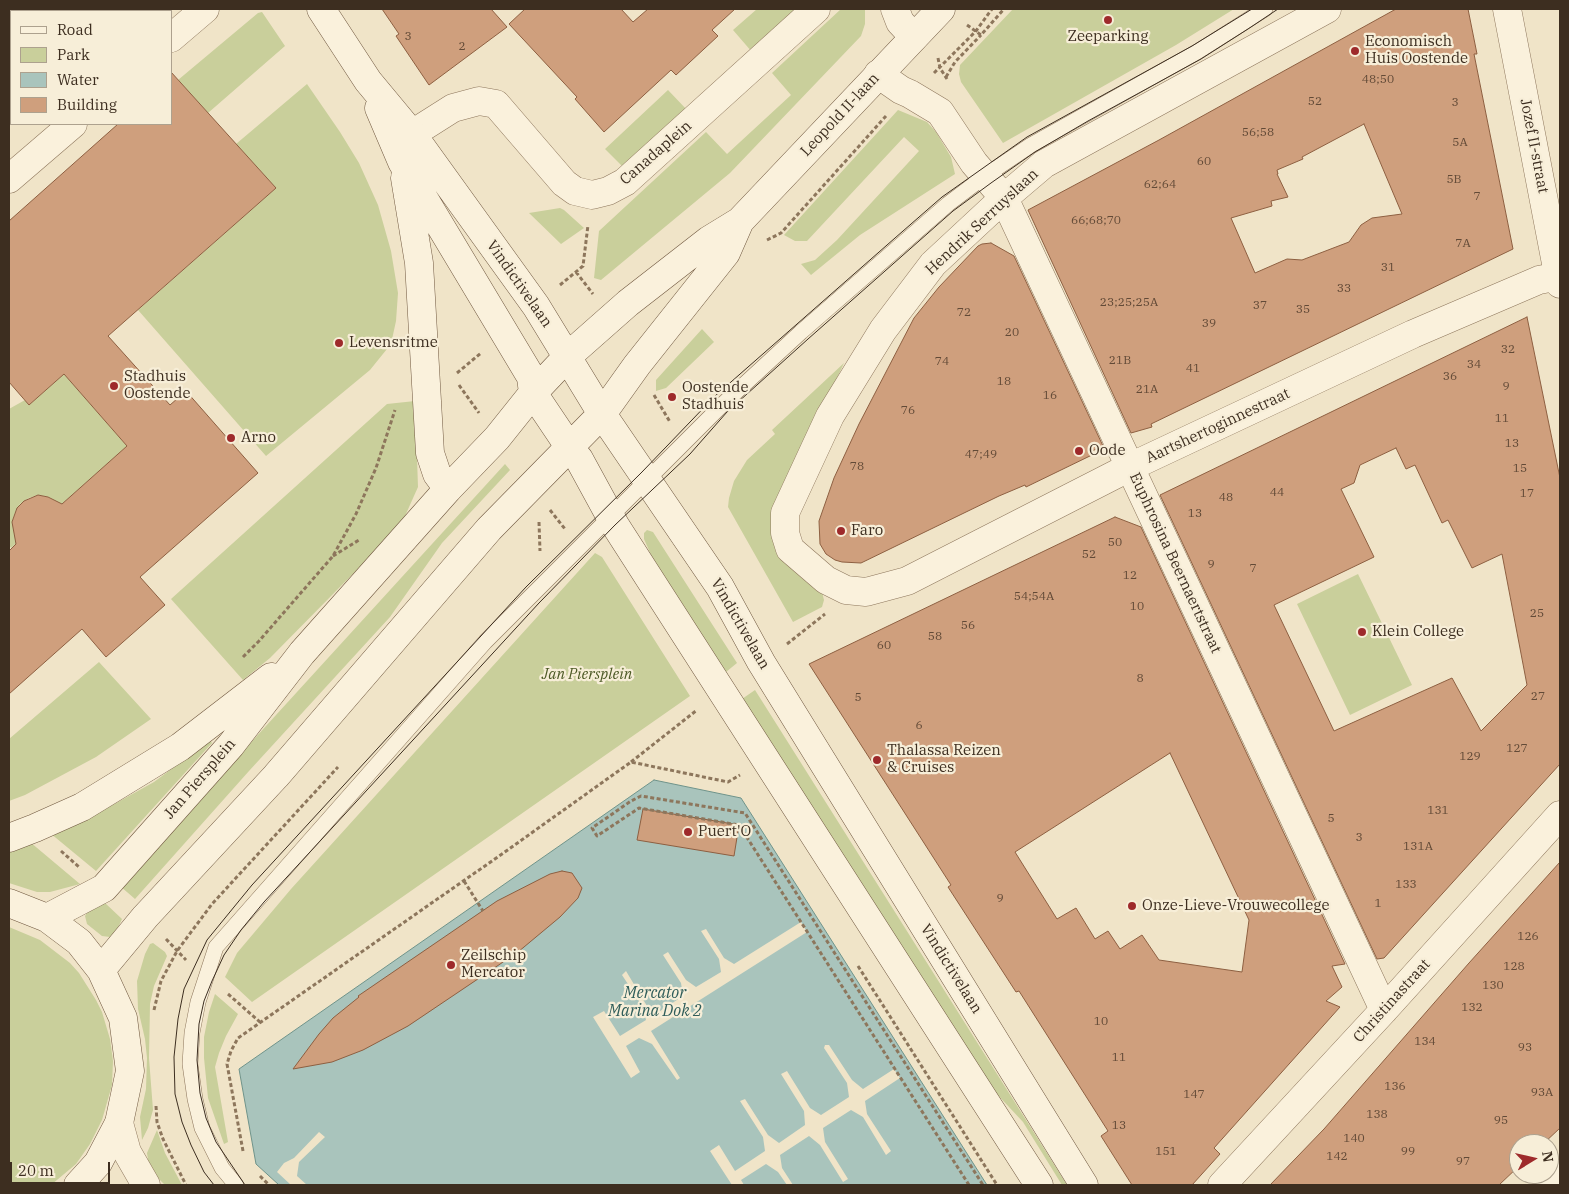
<!DOCTYPE html>
<style>
body{margin:0}
#map{position:relative;width:1569px;height:1194px;overflow:hidden;background:#f0e4c8;font-family:"IBM Plex Serif",serif}
canvas{display:block}
.frame{position:absolute;inset:0;border:10px solid #3d2e20;pointer-events:none}
.legend{position:absolute;left:10px;top:10px;width:162px;height:115px;box-sizing:border-box;background:#f7eed8;border:1px solid #ada18e;margin:0;padding:6px 9px;list-style:none;font-size:15px;color:#3d2e20}
.legend li{display:flex;align-items:center;gap:10px;height:25px}
.legend b{width:25px;border:1px solid #ada18e}
.north{position:absolute;left:1509px;top:1134px;width:50px;height:50px;box-sizing:border-box;background:#f7eed8;border:1px solid #ada18e;border-radius:50%;rotate:81deg;font-size:14px;font-weight:700;line-height:20px;text-align:center;color:#3d2e20}
.north::after{content:'';display:block;margin:auto;width:18px;height:22px;background:#9e2a2b;clip-path:polygon(50% 0,100% 100%,50% 72%,0 100%)}
.scale{position:absolute;left:10px;top:1162px;width:100px;height:22px;box-sizing:border-box;border:2px solid #3d2e20;border-top:0;padding-left:6px;font-size:15px;line-height:18px;white-space:nowrap;color:#3d2e20;-webkit-text-stroke:4px #f7eed8;paint-order:stroke}
</style>
<div id="map">
<canvas width="1569" height="1194"></canvas>
<div class="frame"></div>
<ul class="legend">
<li><b style="height:6px;background:#faf1dc"></b>Road</li>
<li><b style="height:14px;background:#c9cf9b"></b>Park</li>
<li><b style="height:14px;background:#a9c4bc"></b>Water</li>
<li><b style="height:14px;background:#cf9f7d"></b>Building</li>
</ul>
<div class="north">N</div>
<div class="scale">20 m</div>
</div>
<script>
const c = document.querySelector('canvas').getContext('2d');
c.lineJoin = 'round';
function paint(path, color) { c.fillStyle = color; c.fill(path, 'evenodd'); }
const toPath = rows => new Path2D(rows.map(r => 'M' + r).join(''));
function strokePath(path, color, width, dash) { c.strokeStyle = color; c.lineWidth = width; c.lineCap = dash ? 'butt' : 'round'; c.setLineDash(dash || []); c.stroke(path); }
function label(font, color, halo, rows, align = 'center') {
  c.font = font + ' "IBM Plex Serif",serif'; c.lineWidth = 4.5; c.setLineDash([]); c.textBaseline = 'middle'; c.strokeStyle = halo; c.fillStyle = color; for (const [text, x, y, turn = 0] of rows) {
    c.save(); c.translate(x, y); c.rotate((+turn || 0) * Math.PI / 180); c.textAlign = isNaN(turn) ? turn : align; if (halo) c.strokeText(text, 0, 0); c.fillText(text, 0, 0); c.restore();
  }
}
paint(toPath([
 [757,9,799,9,752,52,733,30],
 [841,9,865,9,865,24,861,36,730,173,601,280,594,278,599,231,706,132,727,154,791,95,772,73],
 [1013,9,1234,9,1176,45,1003,143,961,82,959,74,960,65],
 [262,12,285,46,208,113,178,80,258,13],
 [307,84,340,132,359,163,378,205,391,251,398,293,396,321,391,344,370,370,266,456,138,310,276,188,236,144],
 [668,90,688,111,625,169,605,149],
 [898,110,927,122,936,132,951,157,955,174,860,235,811,275,801,264,815,260,837,240,919,151,904,137,807,241,795,241,784,235],
 [560,208,564,210,584,228,561,244,529,213],
 [702,329,714,342,666,388,656,391,656,380],
 [844,363,774,512,822,592,824,600,822,607,793,622,728,507,729,498,734,481,747,460,775,434,772,430],
 [64,374,127,446,61,505,48,497,38,495,29,498,20,504,15,513,12,522,19,541,11,548,9,545,9,409,25,400,29,405],
 [415,401,418,487,401,525,270,658,243,680,171,599,387,404],
 [505,464,510,470,442,543,390,617,249,771,135,899,120,886],
 [647,530,653,532,737,663,726,672,651,555,644,539,644,533],
 [595,553,602,557,690,696,252,1002,225,977,237,953,291,889],
 [1358,574,1412,685,1350,715,1297,604],
 [99,662,151,719,96,757,25,795,9,801,9,739],
 [755,690,1067,1185,1062,1185,1023,1122,981,1077,742,699],
 [210,740,212,743,96,871,50,833,91,817,154,782],
 [30,842,80,884,50,892,37,892,9,883,9,849],
 [104,902,122,919,115,934,110,937,102,936,87,924,85,916,88,911],
 [9,927,40,940,70,963,79,973,96,1000,102,1012,110,1039,113,1061,112,1085,102,1120,90,1144,76,1164,51,1185,9,1185],
 [153,943,165,952,167,956,154,986,150,1004,149,1058,153,1110,148,1128,142,1140,140,1117,146,1089,147,1058,145,1039,138,1009,137,981,145,954,150,944],
 [215,994,238,1014,226,1036,219,1053,215,1067,228,1142,224,1144,208,1098,204,1058,204,1037,209,1012],
 [157,1130,165,1153,182,1185,165,1185,154,1174,149,1167,147,1153]
]), '#c9cf9b');
const water = toPath([
 [654,780,741,798,987,1185,279,1185,256,1164,239,1069,654,780]
]);
paint(water, '#a9c4bc');
strokePath(water, '#6f938a', 1);
paint(toPath([
 [801,922,807,932,651,1031,680,1078,677,1080,652,1044,639,1038,626,1046,640,1072,631,1078,593,1017,604,1011,620,1036,646,1020,643,1007,622,975,626,971,647,1006,657,1013,683,996,681,983,663,955,668,952,686,980,696,987,721,972,719,959,701,931,706,929,724,958,734,964],
 [825,1045,829,1045,852,1080,863,1089,894,1069,900,1078,865,1101,867,1114,891,1151,886,1155,863,1117,851,1110,823,1128,825,1142,848,1179,843,1182,820,1145,809,1136,780,1155,782,1168,793,1185,787,1185,778,1172,766,1164,741,1180,744,1185,732,1185,710,1151,719,1145,735,1171,765,1151,763,1137,740,1101,745,1099,768,1135,779,1143,805,1125,804,1111,781,1074,787,1071,810,1108,821,1115,849,1097,847,1083,824,1048],
 [319,1132,325,1137,299,1162,297,1176,307,1185,291,1185,277,1172,284,1163,294,1158]
]), '#f0e4c8');
const building = toPath([
 [382,9,491,9,507,27,429,85,396,36,399,34,382,9],
 [525,9,621,9,633,22,648,9,735,9,712,30,718,36,676,75,671,70,604,132,575,99,577,97,509,24,525,9],
 [1396,9,1468,9,1477,54,1474,54,1513,249,1151,424,1152,427,1131,433,1028,210,1159,140,1396,9],
 [1364,124,1402,214,1372,218,1361,225,1349,242,1302,260,1287,259,1255,273,1231,218,1272,206,1271,201,1288,197,1277,174,1278,174,1277,170,1303,159,1302,157,1364,124],
 [171,72,276,188,108,336,170,405,186,391,258,473,140,577,165,605,106,657,82,629,9,694,9,551,16,544,12,522,17,508,24,501,38,495,48,497,62,504,127,446,64,374,29,405,9,382,9,221,118,124,171,124,171,72],
 [991,243,1014,256,1103,446,1092,451,1094,454,1026,487,1025,485,999,496,861,563,842,562,835,560,826,554,820,544,819,521,834,478,859,424,914,318,939,287,978,246,982,244,991,243],
 [1527,317,1560,478,1560,764,1384,958,1377,959,1160,495,1527,317],
 [1396,448,1406,469,1415,465,1442,523,1448,520,1472,568,1502,554,1527,685,1481,731,1452,678,1334,731,1274,605,1374,557,1341,489,1354,483,1360,465,1396,448],
 [1115,517,1141,527,1345,964,1332,966,1342,987,1326,1001,1340,1007,1214,1148,1220,1154,1192,1185,1132,1185,1101,1136,1108,1131,1019,991,1016,992,948,887,951,885,809,664,1115,517],
 [1170,753,1249,920,1242,972,1159,960,1142,935,1120,949,1108,931,1095,939,1076,908,1057,919,1015,852,1170,753],
 [643,809,739,825,734,856,637,840,643,809],
 [1560,862,1560,1128,1543,1144,1519,1144,1519,1166,1499,1185,1270,1185,1324,1129,1469,963,1560,862],
 [562,871,572,873,582,888,578,898,560,917,518,952,408,1026,363,1050,332,1062,293,1069,319,1034,333,1018,359,997,358,996,497,901,550,874,562,871]
]);
paint(building, '#cf9f7d');
strokePath(building, '#8d5f41', 1);
const lane = toPath([
 [236,1185,222,1168,202,1128,195,1099,190,1064,192,1033,198,1002,216,947,485,642,723,404,801,332,948,204,985,176,1031,145,1197,52,1265,9]
]);
const street = toPath([
 [895,9,900,22,914,37],
 [1327,9,1044,164,1004,198,933,264,883,330,830,416,785,513,785,533,790,549,826,580,846,590,866,592,907,581,1130,467,1413,334,1539,280,1559,276],
 [1507,9,1560,284],
 [171,38,205,9],
 [878,74,901,90,910,94,940,112,974,163,1004,198,1384,1010],
 [412,134,453,108,479,101,496,104,564,183,575,191,592,195,608,191,625,182,816,9],
 [9,179,73,124],
 [119,1123,127,1152,146,1185],
 [1222,1185,1384,1010,1560,815],
 [1547,1185,1560,1173]
]);
const secondary = toPath([
 [321,9,368,81,412,134,536,306,602,414,720,587,761,662,1084,1185],
 [379,108,402,162,531,377,533,393,570,448,579,459,615,525,1039,1185],
 [405,178,419,263,430,453,437,474,448,489],
 [9,838,35,828,82,807,180,747,271,677],
 [9,903,47,918,79,942,101,970,123,1018,130,1071,119,1123,98,1163,78,1185],
 [47,918,104,888,231,745,302,653,448,489,497,438,533,393,568,356,628,303,709,240,740,221,941,9],
 [101,970,145,917,276,776,489,529,602,414,637,365,726,253,740,221]
]);
strokePath(lane, '#8d765c', 16);
strokePath(street, '#8d765c', 29);
strokePath(secondary, '#6f573f', 29);
strokePath(toPath([
 [967,25,981,35,1004,9],
 [938,58,940,68,947,79],
 [934,73,976,31,992,9],
 [946,77,955,62,981,35],
 [767,240,781,233,886,116],
 [576,272,593,294],
 [560,285,583,266,588,225],
 [457,373,481,353],
 [459,385,479,413],
 [654,395,670,422],
 [550,510,565,529],
 [539,522,540,551],
 [333,556,359,540],
 [787,644,825,614],
 [243,657,259,641,333,556,356,514,376,468,395,410],
 [631,762,697,710],
 [61,851,79,867],
 [464,881,483,911],
 [166,939,186,960],
 [858,966,997,1185],
 [228,994,261,1023],
 [154,1010,161,981,177,951,212,904,338,767],
 [156,1106,157,1122,163,1139,186,1185],
 [243,1151,227,1064,231,1051,238,1038,502,854,631,762,728,782,740,775],
 [260,1176,269,1185],
 [969,1185,739,825,639,808,597,836,592,828,631,801,641,796,745,813,983,1185]
]), '#8d765c', 3, [4, 2.5]);
strokePath(lane, '#faf1dc', 15);
strokePath(street, '#faf1dc', 28);
strokePath(secondary, '#faf1dc', 28);
strokePath(toPath([
 [214,1185,204,1172,191,1145,182,1122,175,1094,174,1057,178,1019,184,989,207,940,252,885,526,587,642,472,715,396,895,238,942,197,1027,137,1192,46,1252,9],
 [245,1185,216,1142,206,1118,200,1093,197,1060,199,1024,204,1001,212,981,224,955,241,930,264,902,539,603,615,525,690,454,727,412,808,339,953,211,991,183,1035,152,1088,121,1201,59,1248,29,1278,9]
]), '#3d2e20', 1);
for (const [x, y, r, color] of [
 [1108,20,5,"#9e2a2b"],
 [1355,51,5,"#9e2a2b"],
 [339,343,5,"#9e2a2b"],
 [114,386,5,"#9e2a2b"],
 [672,397,5,"#9e2a2b"],
 [231,438,5,"#9e2a2b"],
 [1079,451,5,"#9e2a2b"],
 [841,531,5,"#9e2a2b"],
 [1362,632,5,"#9e2a2b"],
 [877,760,5,"#9e2a2b"],
 [688,832,5,"#9e2a2b"],
 [1132,906,5,"#9e2a2b"],
 [451,965,5,"#9e2a2b"]
]) { const dot = new Path2D(); dot.arc(x, y, r, 0, 2 * Math.PI); c.fillStyle = color; c.fill(dot); strokePath(dot, '#f7eed8', 2); }
label('12px', '#624a37', null, [
 ["3",408,37],
 ["2",462,47],
 ["48;50",1378,80],
 ["52",1315,102],
 ["3",1455,103],
 ["56;58",1258,133],
 ["5A",1460,143],
 ["60",1204,162],
 ["5B",1454,180],
 ["62;64",1160,185],
 ["7",1477,197],
 ["66;68;70",1096,221],
 ["7A",1463,244],
 ["31",1388,268],
 ["33",1344,289],
 ["23;25;25A",1129,303],
 ["37",1260,306],
 ["35",1303,310],
 ["72",964,313],
 ["39",1209,324],
 ["20",1012,333],
 ["32",1508,350],
 ["21B",1120,361],
 ["74",942,362],
 ["34",1474,365],
 ["41",1193,369],
 ["36",1450,377],
 ["18",1004,382],
 ["9",1506,387],
 ["21A",1147,390],
 ["16",1050,396],
 ["76",908,411],
 ["11",1502,419],
 ["13",1512,444],
 ["47;49",981,455],
 ["78",857,467],
 ["15",1520,469],
 ["44",1277,493],
 ["17",1527,494],
 ["48",1226,498],
 ["13",1195,514],
 ["50",1115,543],
 ["52",1089,555],
 ["9",1211,565],
 ["7",1253,569],
 ["12",1130,576],
 ["54;54A",1034,597],
 ["10",1137,607],
 ["25",1537,614],
 ["56",968,626],
 ["58",935,637],
 ["60",884,646],
 ["8",1140,679],
 ["27",1538,697],
 ["5",858,698],
 ["6",919,726],
 ["127",1517,749],
 ["129",1470,757],
 ["131",1438,811],
 ["5",1331,819],
 ["3",1359,838],
 ["131A",1418,847],
 ["133",1406,885],
 ["9",1000,899],
 ["1",1378,904],
 ["126",1528,937],
 ["128",1514,967],
 ["130",1493,986],
 ["132",1472,1008],
 ["10",1101,1022],
 ["134",1425,1042],
 ["93",1525,1048],
 ["11",1119,1058],
 ["136",1395,1087],
 ["93A",1542,1093],
 ["147",1194,1095],
 ["138",1377,1115],
 ["95",1501,1121],
 ["13",1119,1126],
 ["140",1354,1139],
 ["151",1166,1152],
 ["99",1408,1152],
 ["142",1337,1157],
 ["97",1463,1162]
]);
label('15px', '#3d2e20', '#f7eed8', [
 ["Zeeparking",1108,37,"center"],
 ["Economisch",1365,42],
 ["Huis Oostende",1365,59],
 ["Levensritme",349,343],
 ["Stadhuis",124,377],
 ["Oostende",124,394],
 ["Oostende",682,388],
 ["Stadhuis",682,405],
 ["Arno",241,438],
 ["Oode",1089,451],
 ["Faro",851,531],
 ["Klein College",1372,632],
 ["Thalassa Reizen",887,751],
 ["& Cruises",887,768],
 ["Puert'O",698,832],
 ["Onze-Lieve-Vrouwecollege",1142,906],
 ["Zeilschip",461,956],
 ["Mercator",461,973]
], 'left');
label('15px', '#3d2e20', '#f7eed8', [
 ["Leopold II-laan",840,115,-47],
 ["Jozef II-straat",1534,146,79],
 ["Canadaplein",656,153,-41],
 ["Hendrik Serruyslaan",982,222,-43],
 ["Vindictivelaan",519,284,55],
 ["Aartshertoginnestraat",1218,426,-25],
 ["Euphrosina Beernaertstraat",1175,563,65],
 ["Vindictivelaan",740,624,60],
 ["Jan Piersplein",200,779,-49],
 ["Vindictivelaan",951,969,58],
 ["Christinastraat",1392,1001,-48]
]);
label('italic 15px', '#4d5a26', '#f7eed8', [
 ["Jan Piersplein",587,675]
]);
label('italic 16px', '#2f5d5a', '#f7eed8', [
 ["Mercator",655,993],
 ["Marina Dok 2",655,1011]
]);
</script>
